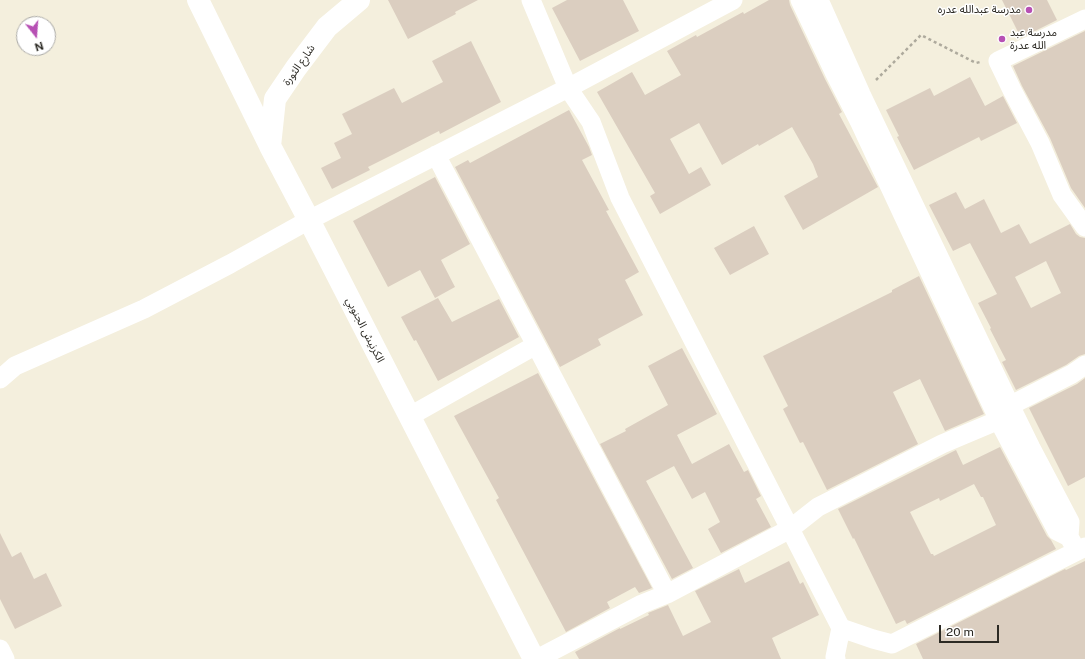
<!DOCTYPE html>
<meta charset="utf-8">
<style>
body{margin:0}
#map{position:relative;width:1085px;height:659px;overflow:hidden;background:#f4efdd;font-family:"Public Sans",sans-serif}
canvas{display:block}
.north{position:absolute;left:16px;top:16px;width:40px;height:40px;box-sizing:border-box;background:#fff;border:1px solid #abaaa7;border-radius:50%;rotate:163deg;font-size:11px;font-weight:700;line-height:16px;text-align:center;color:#2c2a24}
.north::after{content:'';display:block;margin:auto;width:14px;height:18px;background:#b750b4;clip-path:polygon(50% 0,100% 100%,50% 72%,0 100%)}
.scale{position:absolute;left:939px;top:625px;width:60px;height:18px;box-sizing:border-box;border:2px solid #2c2a24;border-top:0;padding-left:5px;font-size:12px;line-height:14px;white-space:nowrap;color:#2c2a24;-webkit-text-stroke:3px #fff;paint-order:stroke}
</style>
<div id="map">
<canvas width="1085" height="659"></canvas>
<div class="north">N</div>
<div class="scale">20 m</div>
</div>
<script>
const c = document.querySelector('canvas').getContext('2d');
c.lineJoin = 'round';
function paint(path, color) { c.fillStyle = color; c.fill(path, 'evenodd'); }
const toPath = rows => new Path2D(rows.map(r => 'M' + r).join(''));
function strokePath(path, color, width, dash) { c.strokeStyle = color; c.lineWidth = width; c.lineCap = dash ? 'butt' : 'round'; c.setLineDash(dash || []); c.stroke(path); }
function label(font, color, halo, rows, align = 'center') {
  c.font = font + ' "Public Sans","Noto Sans Arabic",sans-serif'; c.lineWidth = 3; c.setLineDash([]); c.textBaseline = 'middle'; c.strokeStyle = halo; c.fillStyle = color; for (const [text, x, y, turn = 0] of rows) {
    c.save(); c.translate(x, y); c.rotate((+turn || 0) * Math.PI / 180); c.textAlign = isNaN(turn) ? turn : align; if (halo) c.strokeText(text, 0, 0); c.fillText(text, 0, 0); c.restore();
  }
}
paint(toPath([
 [388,0,478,0,455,12,456,14,408,39],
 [567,0,623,0,639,31,580,61,552,8],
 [769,0,789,0,790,5,825,79,842,112,839,114,878,187,803,230,784,196,818,177,813,164,792,127,759,146,758,144,722,165,699,123,670,139,689,174,701,167,711,185,660,214,650,196,655,193,597,92,632,72,645,95,681,75,667,51,696,35,697,37,743,12,744,14],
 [1002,0,1047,0,1057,20,1021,38],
 [1085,31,1085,208,1071,188,1050,138,1022,86,1013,66],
 [471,41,501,102,440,134,439,131,394,154,368,167,370,170,332,189,321,168,341,158,334,143,352,134,342,114,394,88,402,103,443,82,432,61],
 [970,77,985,106,1003,96,1017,123,981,141,979,137,914,170,897,137,899,136,886,110,930,88,934,96],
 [569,110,589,147,592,155,582,160,609,210,606,211,639,272,625,280,643,315,598,339,601,345,560,367,455,167,468,160,470,163],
 [435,177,470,244,441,260,455,287,435,298,420,270,388,287,353,221],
 [956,192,965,209,984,199,1001,233,1019,224,1030,244,1070,224,1076,234,1080,237,1085,238,1085,354,1079,356,1066,365,1016,390,1002,362,1006,360,990,329,991,328,978,303,997,294,970,243,953,251,929,205],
 [1046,261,1061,293,1031,308,1015,277],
 [754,226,769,254,730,275,714,248],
 [919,276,984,414,945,431,920,379,893,392,918,444,827,490,803,442,800,443,783,409,788,406,763,356,892,292,892,290],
 [438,298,452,322,499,299,519,337,438,381,416,340,414,341,401,317],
 [682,348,717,414,677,435,692,464,729,444,744,472,748,470,761,496,756,499,771,527,721,553,708,529,720,522,705,492,692,499,674,466,646,481,693,568,672,579,600,444,626,431,625,429,668,405,648,366],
 [538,373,652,588,639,593,635,587,607,602,610,608,566,632,496,500,499,498,454,416],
 [1085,378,1085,477,1068,486,1029,408,1077,384],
 [1000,447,1047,536,1051,540,1056,549,907,624,905,620,896,624,854,538,853,539,838,509,956,450,963,465],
 [974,484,981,497,983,497,996,525,934,556,933,554,931,554,910,512,939,498,940,501],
 [0,533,12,557,21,552,34,579,46,573,62,606,15,629,0,599],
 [789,561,800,584,803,582,819,615,772,638,781,659,579,659,575,652,620,628,620,629,649,615,648,613,668,605,683,636,711,622,695,591,739,569,745,583],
 [1085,561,1085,659,923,659,916,644,1065,569,1066,570]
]), '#dbcec0');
strokePath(toPath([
 [876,80,921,35,976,63,980,62]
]), '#aeaa9d', 2.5, [3, 3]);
strokePath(toPath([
 [531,0,568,88,591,122,620,198,841,628,873,639,892,644,1085,547],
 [800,0,835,74,860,123,1001,425,1057,531,1069,537],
 [819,0,861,94,1011,407,1031,448,1070,522,1069,537,1077,551],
 [1085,19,998,61,1012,90,1040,143,1062,195,1085,227],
 [436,155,667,594,790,529,818,507,942,444,999,420,1011,407,1019,401,1072,374,1085,365],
 [0,379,15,366,144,309,230,264,309,220,568,88,733,0],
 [410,416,536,345],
 [0,649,5,659],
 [537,659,642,604,667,594],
 [836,659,835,657,841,628]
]), '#fff', 19);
strokePath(toPath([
 [198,0,270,146,309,220,534,659],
 [270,146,275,99,296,68,327,27,359,0]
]), '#fff', 22);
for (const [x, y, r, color] of [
 [1029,10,4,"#b750b4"],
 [1002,39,4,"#b750b4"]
]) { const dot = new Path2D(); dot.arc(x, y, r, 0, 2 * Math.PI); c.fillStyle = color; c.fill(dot); strokePath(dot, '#fff', 1.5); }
label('11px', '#2c2a24', '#fff', [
 ["مدرسة عبدالله عدره",1021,10],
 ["مدرسة عبد",1010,33,"left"],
 ["الله عدرة",1010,46,"left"]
], 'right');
label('11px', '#2c2a24', '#fff', [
 ["شارع الثورة",299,65,-55],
 ["الكرنيش الجنوبي",365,330,63]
]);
</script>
